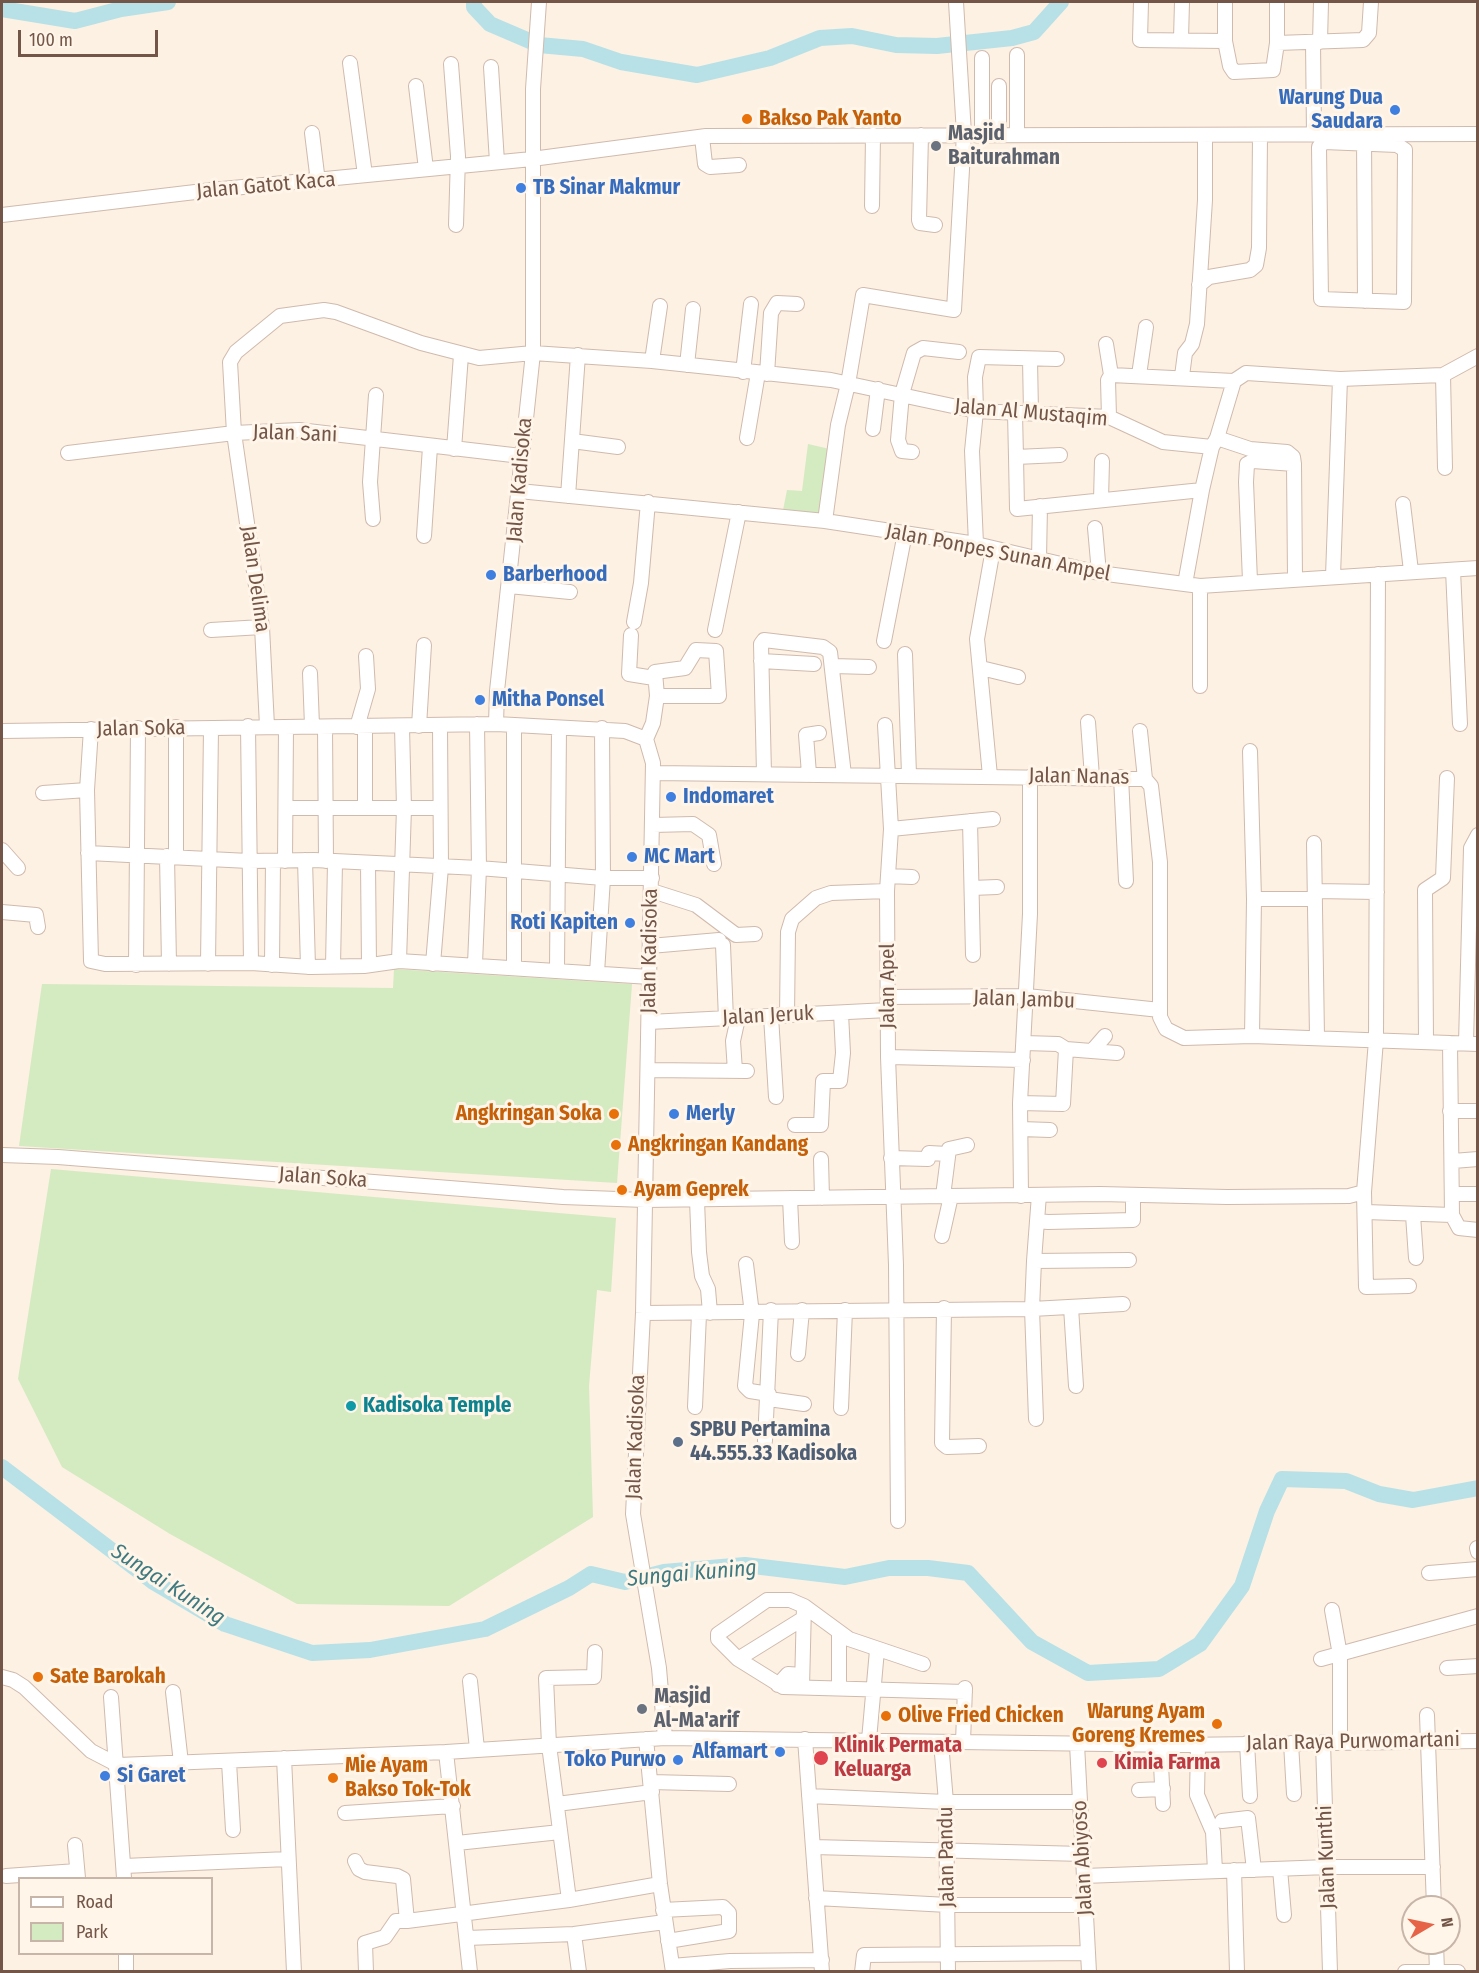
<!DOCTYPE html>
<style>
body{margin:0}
#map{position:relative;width:1479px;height:1973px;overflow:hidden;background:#fcf1e3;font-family:"Fira Sans Condensed",sans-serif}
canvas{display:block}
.frame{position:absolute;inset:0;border:3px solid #745649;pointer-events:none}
.legend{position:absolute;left:18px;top:1877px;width:195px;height:78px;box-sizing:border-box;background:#fff5e9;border:2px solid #c7b5a9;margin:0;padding:8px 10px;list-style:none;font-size:18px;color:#745649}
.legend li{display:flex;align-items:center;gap:12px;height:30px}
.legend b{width:30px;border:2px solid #c7b5a9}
.north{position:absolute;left:1401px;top:1895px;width:60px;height:60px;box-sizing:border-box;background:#fff5e9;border:2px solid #c7b5a9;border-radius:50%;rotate:81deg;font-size:16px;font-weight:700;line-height:24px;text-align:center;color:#745649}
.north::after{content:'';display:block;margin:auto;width:21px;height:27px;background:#e76347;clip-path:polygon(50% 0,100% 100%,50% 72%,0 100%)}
.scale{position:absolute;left:18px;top:30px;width:140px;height:27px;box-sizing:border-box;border:3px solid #745649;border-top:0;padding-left:8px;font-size:18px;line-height:21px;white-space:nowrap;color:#745649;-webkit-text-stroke:4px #fff5e9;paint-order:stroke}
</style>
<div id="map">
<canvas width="1479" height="1973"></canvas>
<div class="frame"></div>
<ul class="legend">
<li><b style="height:8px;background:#fff"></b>Road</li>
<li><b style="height:16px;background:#d4eac1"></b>Park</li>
</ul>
<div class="north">N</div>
<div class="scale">100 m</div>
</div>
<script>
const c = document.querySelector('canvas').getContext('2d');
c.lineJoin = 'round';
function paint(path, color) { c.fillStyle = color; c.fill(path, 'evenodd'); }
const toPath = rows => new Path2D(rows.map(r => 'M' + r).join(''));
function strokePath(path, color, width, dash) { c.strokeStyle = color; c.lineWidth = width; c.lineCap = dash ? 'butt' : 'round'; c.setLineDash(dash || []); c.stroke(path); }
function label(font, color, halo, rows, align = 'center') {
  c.font = font + ' "Fira Sans Condensed",sans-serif'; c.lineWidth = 6; c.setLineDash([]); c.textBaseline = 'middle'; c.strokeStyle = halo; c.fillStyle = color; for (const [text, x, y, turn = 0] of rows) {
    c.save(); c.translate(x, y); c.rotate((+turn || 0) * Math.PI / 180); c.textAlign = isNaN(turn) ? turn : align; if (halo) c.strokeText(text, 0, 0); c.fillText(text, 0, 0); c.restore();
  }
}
paint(toPath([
 [808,444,834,450,825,521,782,515,787,490,802,491],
 [394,969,632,984,617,1183,19,1146,42,984,393,988],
 [51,1169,616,1218,611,1292,597,1290,589,1386,593,1517,449,1606,297,1604,170,1534,62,1467,18,1379]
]), '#d4eac1');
strokePath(toPath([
 [474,2,474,7,490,24,539,45,583,49,621,62,697,75,770,58,820,38,852,36,896,45,937,46,1012,38,1034,32,1061,2],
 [2,9,75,21,121,9,168,2],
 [2,1467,152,1581,225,1624,312,1653,370,1650,485,1629,569,1588,591,1574,625,1582,664,1572,745,1565,845,1577,889,1568,928,1568,968,1573,1032,1642,1088,1673,1159,1669,1200,1644,1242,1586,1267,1511,1282,1479,1346,1481,1379,1494,1413,1500,1478,1488]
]), '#b7e1e6', 16);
const minor = toPath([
 [539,2,533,89,533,353,497,691,496,724,625,731,646,739,653,763,643,1313,633,1514,659,1668,665,1738],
 [1141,2,1140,40,1225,41,1230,66,1234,72,1273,70,1277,43,1363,40,1369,33,1371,2],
 [1277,2,1277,43],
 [1181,39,1182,2],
 [1225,41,1225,2],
 [1313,42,1314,134],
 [1320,42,1321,2],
 [1017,55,1017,134],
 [982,58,982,134],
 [350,63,365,175],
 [451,64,458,156,456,225],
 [491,67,497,162],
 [416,86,426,169],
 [999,86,999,133],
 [312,133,318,182],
 [921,135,919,220,920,223,935,225],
 [1364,135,1365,301],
 [702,137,705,164,710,167,739,165],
 [1324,142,1397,145,1405,150,1404,302,1321,299,1319,147,1324,142],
 [872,206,873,135],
 [2,215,212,190,532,159,706,136,1478,134],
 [1199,285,1209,277,1250,270,1256,265,1259,248,1260,136],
 [1106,344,1111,375],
 [1030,359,1031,413],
 [652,361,660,306],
 [687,365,693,309],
 [743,372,751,304],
 [767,374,771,313,777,303,797,304],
 [1111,375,1234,381],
 [1139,375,1146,327],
 [1443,375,1445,468],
 [1182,376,1185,353,1192,344,1197,324,1205,200,1205,136],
 [1015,413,1016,457,1060,455],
 [1109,417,1108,380,1111,375],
 [873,429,878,389],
 [747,438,758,373],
 [1217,438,1250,449,1287,452,1293,457,1294,464],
 [572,441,618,447],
 [454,449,461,355],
 [912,452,902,451,898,440,902,394,914,353,923,348,959,352],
 [68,453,234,433,299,430,521,456],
 [1016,457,1017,509,1202,490],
 [519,491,825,521,976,544,1099,573,1200,586,1478,568],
 [568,496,578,355],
 [1101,500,1102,461],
 [1403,504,1411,571],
 [373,519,370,482,376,395],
 [825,521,838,425,848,384,863,295,954,310,964,134,956,2],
 [1095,528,1099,573],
 [424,536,430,447],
 [976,544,972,451,976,411,975,377,979,357,1057,359],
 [1039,559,1040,506],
 [1453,570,1460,724],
 [1333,576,1340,379],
 [1250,581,1246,482,1247,464,1253,461,1294,464,1295,578],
 [1185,584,1202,490,1212,447,1217,438,1234,381,1246,373,1340,379,1443,375,1478,356],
 [509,586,570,592],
 [634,622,641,583,648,502],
 [211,630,262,627],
 [715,630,739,512],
 [631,635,629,674,654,678],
 [884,641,905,533],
 [905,654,909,775],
 [761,661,814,664],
 [833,666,869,667],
 [981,668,1018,677],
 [310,673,312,726],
 [1200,686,1200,586],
 [1088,722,1092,777],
 [885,725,891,829,887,891,888,1057,896,1265,898,1521],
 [248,726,251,963],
 [267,726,262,627,234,433,230,362,236,352,280,316,324,310,336,312,421,343,479,358,533,353,652,361,831,380,976,411,1109,417,1163,442,1212,447],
 [419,726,424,645],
 [176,727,176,856],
 [325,727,326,861],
 [357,727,368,689,366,656],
 [365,727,365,807],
 [514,727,514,966],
 [91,729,87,790,91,961,105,964,251,963,311,967,364,966,399,961,404,808,402,727],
 [2,731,496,724],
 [1140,731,1145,779],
 [646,739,653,723,657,696,655,672,685,668,696,650,716,651,719,696,657,696],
 [1250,751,1254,899,1252,1036],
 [654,773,1145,779,1151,786,1160,862,1160,1017,1166,1029,1184,1038,1252,1036,1478,1044],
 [764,774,761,644,764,640,823,647,830,652,844,775],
 [809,774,806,735,819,733],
 [990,776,977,639,993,549],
 [1121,777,1126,881],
 [43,793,87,790],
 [286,808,440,808],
 [970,821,973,955],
 [653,825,693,824,709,835,714,864],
 [891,829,993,819],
 [1314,843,1317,1037],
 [2,850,18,868],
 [88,853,249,861,314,860,479,868,603,878,652,878],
 [167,856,169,964],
 [305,860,308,967],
 [285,861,286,728],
 [368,864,369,965],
 [888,876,912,877],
 [972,888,997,887],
 [652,891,696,905,736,935,755,934],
 [1315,891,1377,892],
 [1254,899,1315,899],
 [2,912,36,915,38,927],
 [723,945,726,1019],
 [650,946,719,940],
 [399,961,650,977],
 [208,964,211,728],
 [433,964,441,867,440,726],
 [475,964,479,868,477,724],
 [136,965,138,728],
 [272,965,273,861],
 [333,966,335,862],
 [557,969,559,728],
 [597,973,603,878,602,728],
 [888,997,1027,996,1160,1010],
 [771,1016,776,1097],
 [787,1016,788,932,792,919,816,898,831,893,887,891],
 [649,1022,888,1010],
 [1426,1041,1425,890,1443,878,1447,778],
 [1024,1043,1058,1044,1066,1049,1117,1053],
 [1450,1043,1452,1215,1459,1228,1478,1230],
 [1466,1043,1471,848,1478,835],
 [1092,1051,1105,1036],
 [888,1057,1023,1060],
 [648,1070,747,1071],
 [735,1071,733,1041,738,1018],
 [1020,1103,1063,1104,1066,1049],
 [1450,1111,1478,1111],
 [795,1125,821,1125,823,1081,840,1081,843,1053,841,1013],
 [1021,1129,1050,1130],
 [2,1155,58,1157,563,1197,645,1200,1100,1194,1227,1197,1349,1196,1364,1192,1376,1040,1378,574],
 [891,1158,928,1159,929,1153,947,1154],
 [821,1159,822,1198],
 [1453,1161,1478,1159],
 [1364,1192,1366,1287,1409,1286],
 [1453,1194,1478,1194],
 [1039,1195,1037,1221,1048,1222,1133,1220,1133,1195],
 [943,1196,949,1149,967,1145],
 [1021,1196,1020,1103,1030,914,1030,777],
 [790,1198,792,1242],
 [697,1200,699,1252,702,1276,708,1289,710,1313],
 [1366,1212,1452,1215],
 [1413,1215,1416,1258],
 [942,1236,951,1196],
 [1034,1261,1037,1221],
 [746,1264,752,1314,745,1386,750,1391,769,1394],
 [1071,1307,1076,1386],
 [944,1308,942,1443,947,1447,979,1446],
 [643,1313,1032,1309,1123,1304],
 [798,1354,802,1310],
 [769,1399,804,1404],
 [695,1407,699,1314],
 [841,1408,845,1310],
 [1036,1419,1032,1309,1034,1261,1129,1260],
 [765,1441,771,1310],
 [1477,1548,1478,1552],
 [1429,1573,1478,1569],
 [1332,1610,1340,1655,1340,1742],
 [738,1659,804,1618],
 [1321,1659,1478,1616],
 [923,1664,849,1639,804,1606,790,1600,767,1600,718,1634,718,1639,738,1659,783,1687,965,1692],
 [1447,1668,1478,1666],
 [2,1677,13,1680,24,1687,91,1751,118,1765,446,1752,665,1738,1180,1745,1478,1741],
 [470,1681,477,1749],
 [778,1685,788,1674,802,1675],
 [802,1687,804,1606],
 [839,1688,839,1633],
 [173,1692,181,1763],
 [111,1697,124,1878],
 [1427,1715,1434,1907],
 [646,1739,660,1884,673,1972],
 [805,1739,822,1972],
 [869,1740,877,1650],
 [941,1742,946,1802,948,1972],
 [963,1742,965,1688],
 [1323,1742,1330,1972],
 [1247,1743,1250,1796],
 [1291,1743,1294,1794],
 [1077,1744,1089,1972],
 [1160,1745,1163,1804],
 [1198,1745,1197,1795,1213,1832,1215,1871],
 [446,1752,470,1972],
 [284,1758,294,1972],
 [229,1762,233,1830],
 [651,1782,729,1784],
 [1139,1790,1163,1789],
 [809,1796,946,1802,1080,1802],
 [557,1804,652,1792],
 [345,1813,453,1806],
 [1222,1821,1248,1818,1254,1870],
 [457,1843,560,1832],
 [75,1845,78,1878],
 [813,1847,1083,1854],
 [355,1861,359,1869,365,1872,397,1876,403,1879,407,1921,569,1900,660,1884],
 [124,1866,288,1859],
 [1280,1869,1284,1915],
 [1234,1870,1237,1972],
 [6,1876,77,1871],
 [1084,1876,1328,1867,1433,1867],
 [816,1898,948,1905,1085,1905],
 [569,1900,549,1745,546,1678,594,1677,595,1652],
 [663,1910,723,1907,729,1913,729,1931,668,1941],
 [574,1934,579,1972],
 [467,1938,574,1934,665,1922],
 [1436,1943,1437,1972],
 [672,1966,730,1961,822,1960],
 [126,1972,126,1954],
 [366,1972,365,1943,385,1937,396,1921,407,1921],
 [862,1972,864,1955,1088,1953],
 [1405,1972,1458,1972]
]);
strokePath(minor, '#d0baad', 16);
strokePath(minor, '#fff', 14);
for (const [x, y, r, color] of [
 [1395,110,6,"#3f7fe0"],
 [747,119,6,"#e8710a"],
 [936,146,6,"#6b7280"],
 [521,188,6,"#3f7fe0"],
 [491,575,6,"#3f7fe0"],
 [480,700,6,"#3f7fe0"],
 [671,797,6,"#3f7fe0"],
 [632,857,6,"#3f7fe0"],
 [630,923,6,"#3f7fe0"],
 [614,1114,6,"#e8710a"],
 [674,1114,6,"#3f7fe0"],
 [616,1145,6,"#e8710a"],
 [622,1190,6,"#e8710a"],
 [351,1406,6,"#0f9aa8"],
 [678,1442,6,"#5c6f8a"],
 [38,1677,6,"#e8710a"],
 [642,1709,6,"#6b7280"],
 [886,1716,6,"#e8710a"],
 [1217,1724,6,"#e8710a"],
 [780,1752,6,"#3f7fe0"],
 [821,1758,8,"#e0444e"],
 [678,1760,6,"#3f7fe0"],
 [1102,1763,6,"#e0444e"],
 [105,1776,6,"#3f7fe0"],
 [333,1778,6,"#e8710a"]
]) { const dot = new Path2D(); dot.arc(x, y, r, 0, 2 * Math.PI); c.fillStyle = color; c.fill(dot); strokePath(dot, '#fff5e9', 2); }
label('bold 21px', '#366cbe', '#fff5e9', [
 ["Warung Dua",1383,98,"right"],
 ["Saudara",1383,122,"right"],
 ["TB Sinar Makmur",533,188],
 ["Barberhood",503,575],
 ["Mitha Ponsel",492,700],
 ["Indomaret",683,797],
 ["MC Mart",644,857],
 ["Roti Kapiten",618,923,"right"],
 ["Merly",686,1114],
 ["Alfamart",768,1752,"right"],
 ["Toko Purwo",666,1760,"right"],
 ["Si Garet",117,1776]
], 'left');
label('bold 21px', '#c56008', '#fff5e9', [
 ["Bakso Pak Yanto",759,119],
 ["Angkringan Soka",602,1114,"right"],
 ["Angkringan Kandang",628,1145],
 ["Ayam Geprek",634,1190],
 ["Sate Barokah",50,1677],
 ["Warung Ayam",1205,1712,"right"],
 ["Goreng Kremes",1205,1736,"right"],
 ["Olive Fried Chicken",898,1716],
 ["Mie Ayam",345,1766],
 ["Bakso Tok-Tok",345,1790]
], 'left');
label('bold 21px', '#5b616d', '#fff5e9', [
 ["Masjid",948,134],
 ["Baiturahman",948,158],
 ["Masjid",654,1697],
 ["Al-Ma'arif",654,1721]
], 'left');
label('21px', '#745649', '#fff5e9', [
 ["Jalan Gatot Kaca",266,186,-5],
 ["Jalan Al Mustaqim",1031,413,5],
 ["Jalan Sani",295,434,2],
 ["Jalan Kadisoka",520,480,-85],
 ["Jalan Ponpes Sunan Ampel",998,553,11],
 ["Jalan Delima",255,579,82],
 ["Jalan Soka",141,729,-1],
 ["Jalan Nanas",1079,777,1],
 ["Jalan Kadisoka",650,951,-89],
 ["Jalan Apel",888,986,-90],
 ["Jalan Jambu",1024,1000,2],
 ["Jalan Jeruk",768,1016,-3],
 ["Jalan Soka",323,1178,4],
 ["Jalan Kadisoka",636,1437,-88],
 ["Jalan Raya Purwomartani",1353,1742,-1],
 ["Jalan Pandu",947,1857,-91],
 ["Jalan Kunthi",1327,1857,-92],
 ["Jalan Abiyoso",1083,1858,-93]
]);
label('bold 21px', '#0d838f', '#fff5e9', [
 ["Kadisoka Temple",363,1406]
], 'left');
label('bold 21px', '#4e5e75', '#fff5e9', [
 ["SPBU Pertamina",690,1430],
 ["44.555.33 Kadisoka",690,1454]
], 'left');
label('bold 21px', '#be3a42', '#fff5e9', [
 ["Klinik Permata",834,1746],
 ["Keluarga",834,1770],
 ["Kimia Farma",1114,1763]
], 'left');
label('italic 22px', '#3f7a81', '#fff5e9', [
 ["Sungai Kuning",692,1574,-5],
 ["Sungai Kuning",168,1585,33]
]);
</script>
